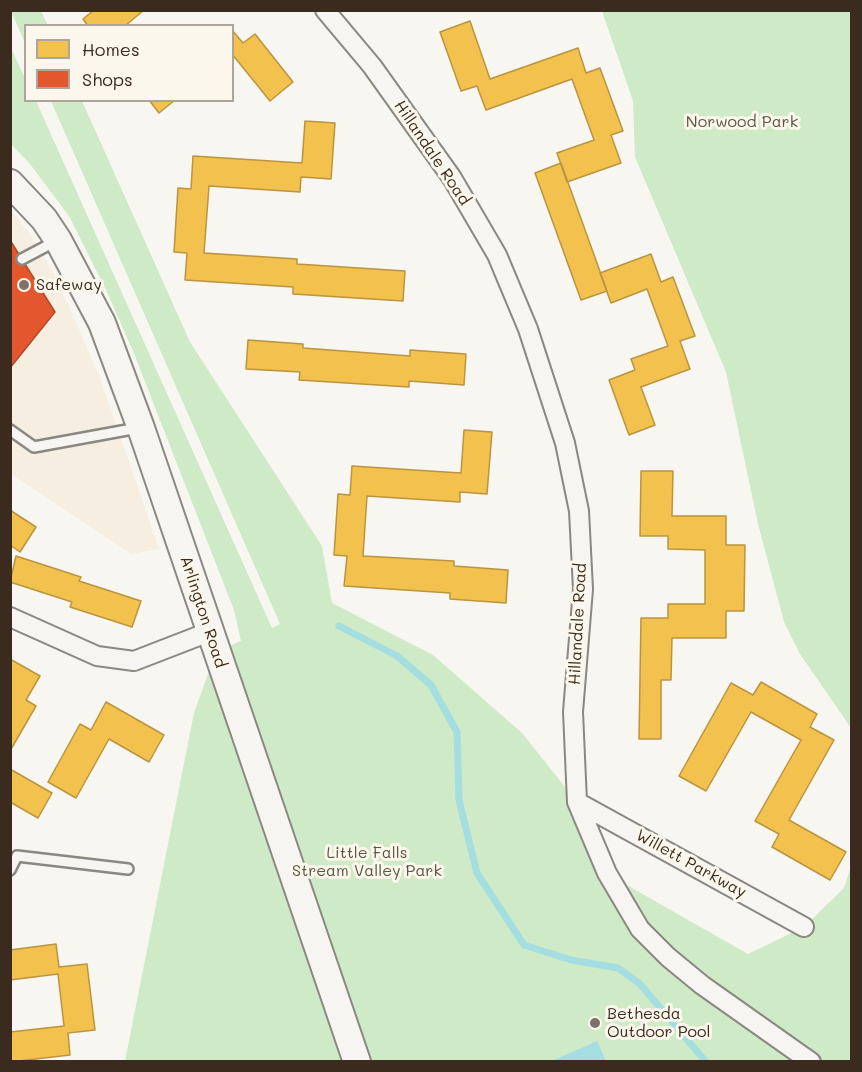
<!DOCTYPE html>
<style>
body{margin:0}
#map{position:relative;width:862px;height:1072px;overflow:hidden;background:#f8f6f0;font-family:Mali,sans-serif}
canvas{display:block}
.frame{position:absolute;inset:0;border:12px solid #3b2a1e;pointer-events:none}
.legend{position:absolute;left:24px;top:24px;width:210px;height:78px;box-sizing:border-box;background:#fbf7ec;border:2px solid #aea59a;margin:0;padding:8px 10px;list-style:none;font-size:18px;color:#3b2a1e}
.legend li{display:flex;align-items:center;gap:12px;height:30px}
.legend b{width:30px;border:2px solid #aea59a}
</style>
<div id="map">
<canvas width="862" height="1072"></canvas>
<div class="frame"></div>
<ul class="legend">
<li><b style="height:16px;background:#f2c14e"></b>Homes</li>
<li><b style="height:16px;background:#e4572e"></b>Shops</li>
</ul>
</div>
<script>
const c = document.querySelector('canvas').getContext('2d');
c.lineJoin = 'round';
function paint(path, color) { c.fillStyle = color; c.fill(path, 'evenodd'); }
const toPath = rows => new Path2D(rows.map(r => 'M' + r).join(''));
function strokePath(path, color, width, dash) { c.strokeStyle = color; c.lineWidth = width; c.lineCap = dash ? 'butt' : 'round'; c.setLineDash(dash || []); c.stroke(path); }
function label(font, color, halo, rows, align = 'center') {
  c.font = font + ' Mali,sans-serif'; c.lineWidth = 6; c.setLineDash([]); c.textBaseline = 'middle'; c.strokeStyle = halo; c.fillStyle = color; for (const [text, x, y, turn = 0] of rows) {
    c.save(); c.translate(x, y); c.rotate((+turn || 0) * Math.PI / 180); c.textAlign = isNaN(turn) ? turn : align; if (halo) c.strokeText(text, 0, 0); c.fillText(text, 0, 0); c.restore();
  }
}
paint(toPath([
 [10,209,29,233,54,274,71,311,100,378,159,549,131,554,11,474]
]), '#f6eee0');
paint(toPath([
 [11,11,41,11,48,25,26,26,25,43],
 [602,11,851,11,851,728,800,654,784,622,758,524,726,372,635,157,633,101],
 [10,46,25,78,26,100,36,101,272,628,280,624,51,101,82,101,190,342,322,546,332,603,433,655,522,733,577,802,609,875,748,954,804,927,844,888,851,866,851,1061,125,1061,194,713,216,652,241,641,234,610,135,356,107,292,69,216,30,164,11,144]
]), '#cfeac6');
paint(toPath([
 [597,1041,606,1061,554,1061,554,1060]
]), '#a5dee1');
const homes = toPath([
 [94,10,144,10,125,26,88,26,83,19,94,10],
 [470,21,490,79,578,48,586,73,600,68,623,131,611,135,621,163,567,182,557,153,594,140,572,79,486,110,477,86,461,91,440,32,470,21],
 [232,30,243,43,255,34,293,82,270,101,232,54,232,30],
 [149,100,175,100,159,113,149,100],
 [305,121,335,123,331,179,301,177,300,192,209,186,204,253,297,259,297,264,405,271,403,301,293,294,293,287,185,280,187,253,174,252,178,188,191,189,193,156,302,163,305,121],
 [561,163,607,291,581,300,535,173,561,163],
 [651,254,661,282,673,277,695,336,680,341,690,369,641,387,655,425,629,435,609,380,635,370,631,359,668,346,647,289,611,303,600,273,651,254],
 [248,340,303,344,303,348,410,356,410,350,466,354,464,385,409,381,409,387,299,380,300,372,246,369,248,340],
 [464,430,492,432,487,494,460,492,460,502,367,496,363,556,454,561,454,566,508,570,506,603,450,599,450,593,344,586,347,556,334,555,338,494,350,495,352,466,461,473,464,430],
 [641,471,673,471,672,516,726,516,726,545,745,545,744,611,726,611,726,638,672,638,671,680,661,680,661,739,639,739,641,618,668,618,668,604,705,604,705,550,668,549,668,536,640,536,641,471],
 [10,510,36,527,20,552,10,545,10,510],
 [16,556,81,577,79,581,141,601,132,627,70,607,72,602,10,582,16,556],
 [10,659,40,676,26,700,36,706,10,751,10,659],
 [761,682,817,714,810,727,834,740,789,820,846,852,830,880,772,847,779,834,755,821,801,740,751,712,706,791,679,776,731,683,753,695,761,682],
 [106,702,164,735,149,762,109,739,76,798,48,782,80,724,91,730,106,702],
 [10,769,52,793,38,818,10,802,10,769],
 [56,944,59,967,87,964,95,1030,68,1033,70,1055,10,1062,10,1032,64,1026,58,974,10,980,10,950,56,944]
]);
paint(homes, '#f2c14e');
strokePath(homes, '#bb9440', 1.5);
const shops = toPath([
 [10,240,55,312,10,368,10,240]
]);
paint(shops, '#e4572e');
strokePath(shops, '#b14a29', 1.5);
strokePath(toPath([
 [339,626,397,656,431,685,457,732,459,800,477,873,524,945,571,960,618,968,640,984,706,1062]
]), '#a5dee1', 7);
const service = toPath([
 [22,259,56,241],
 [10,430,34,447,138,428],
 [10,870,17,856,128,869]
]);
const minor = toPath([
 [325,10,372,66,452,178,497,255,528,329,565,443,579,511,583,589,573,712,577,802,607,873,640,929,668,957,702,985,811,1062],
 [10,617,97,656,134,661,209,632],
 [577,802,804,927]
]);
const secondary = toPath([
 [10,183,44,219,58,240,102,323,141,428,357,1062]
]);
strokePath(service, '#8b8781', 14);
strokePath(minor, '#8b8781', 22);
strokePath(secondary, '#8b8781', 30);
strokePath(service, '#f6f5f1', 9);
strokePath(minor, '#f6f5f1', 18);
strokePath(secondary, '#f6f5f1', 26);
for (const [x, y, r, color] of [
 [24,285,6,"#7d7168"],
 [595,1023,6,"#7d7168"]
]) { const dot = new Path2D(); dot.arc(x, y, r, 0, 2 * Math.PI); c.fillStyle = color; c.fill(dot); strokePath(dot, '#fbf7ec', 2); }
label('16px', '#58583f', '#fbf7ec', [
 ["Norwood Park",742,122],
 ["Little Falls",367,853],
 ["Stream Valley Park",367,871]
]);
label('16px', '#3b2a1e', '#fbf7ec', [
 ["Hillandale Road",432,153,56],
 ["Arlington Road",203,612,72],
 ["Hillandale Road",578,624,-87],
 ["Willett Parkway",691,864,29]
]);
label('16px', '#3b2a1e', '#fbf7ec', [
 ["Safeway",36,285],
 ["Bethesda",607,1014],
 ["Outdoor Pool",607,1032]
], 'left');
</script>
